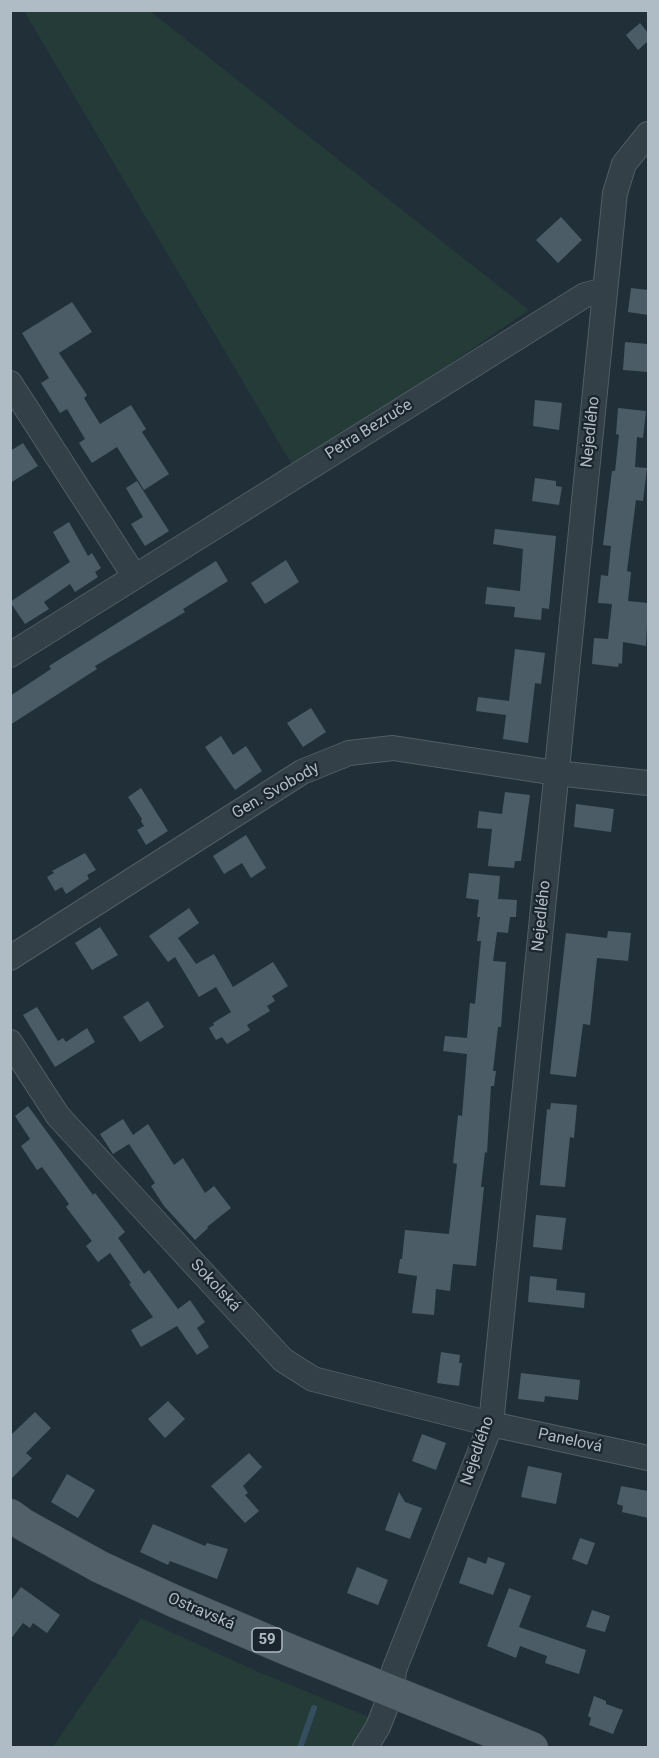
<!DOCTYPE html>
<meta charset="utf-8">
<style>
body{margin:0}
#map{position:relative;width:659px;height:1758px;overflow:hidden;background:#212f38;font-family:Roboto,sans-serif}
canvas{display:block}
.frame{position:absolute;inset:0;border:12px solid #afbbc5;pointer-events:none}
</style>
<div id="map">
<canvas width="659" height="1758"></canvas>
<div class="frame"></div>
</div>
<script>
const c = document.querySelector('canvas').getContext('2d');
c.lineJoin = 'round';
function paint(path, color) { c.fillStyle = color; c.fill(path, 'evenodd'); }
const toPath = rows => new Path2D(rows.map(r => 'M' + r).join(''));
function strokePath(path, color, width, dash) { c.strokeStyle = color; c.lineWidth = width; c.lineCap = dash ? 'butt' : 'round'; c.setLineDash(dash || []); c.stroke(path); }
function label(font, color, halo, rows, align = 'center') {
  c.font = font + ' Roboto,sans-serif'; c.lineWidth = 4.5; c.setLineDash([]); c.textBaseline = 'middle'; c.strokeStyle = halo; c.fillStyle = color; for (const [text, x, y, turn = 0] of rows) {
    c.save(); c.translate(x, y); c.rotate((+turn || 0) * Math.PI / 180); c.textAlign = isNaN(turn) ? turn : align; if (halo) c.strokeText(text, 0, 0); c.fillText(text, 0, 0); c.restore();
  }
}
paint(toPath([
 [24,11,150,11,529,310,295,470],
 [141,1618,254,1670,374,1719,356,1747,52,1748]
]), '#243b38');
strokePath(toPath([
 [300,1748,314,1708]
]), '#354e5f', 6);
paint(toPath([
 [640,23,648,33,648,41,638,50,626,35],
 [561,217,582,240,558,263,536,240],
 [631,288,648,290,648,315,628,312],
 [72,302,92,332,59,353,87,395,84,398,100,424,131,405,146,429,142,432,169,474,144,490,117,447,92,463,79,443,85,439,67,409,60,413,41,383,49,378,22,333],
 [625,342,648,344,648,372,623,370],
 [535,400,562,403,559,430,533,426],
 [618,408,646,411,643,438,637,437,635,467,647,468,643,501,636,500,627,571,631,572,628,601,648,603,646,646,623,642,622,664,619,663,618,667,592,664,594,638,608,639,612,604,598,603,601,575,608,576,611,546,603,545,612,471,615,471,619,435,616,434],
 [23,443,38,466,10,483,10,451],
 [535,478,556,481,556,486,562,487,559,505,532,501],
 [137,481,169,531,145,546,131,524,143,517,126,488],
 [69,522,88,556,92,553,101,568,95,572,98,577,75,592,70,584,44,602,49,609,25,624,10,602,70,562,53,532],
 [495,529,556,536,549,609,542,608,541,620,514,617,515,607,485,604,487,587,520,591,523,549,493,544],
 [286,560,299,582,265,604,251,583],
 [216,561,228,581,183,609,185,612,95,666,97,669,10,725,10,696,51,669,49,666],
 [515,649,545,653,541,684,535,683,528,743,503,739,506,715,476,711,478,697,509,701],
 [311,708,326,732,303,747,287,723],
 [221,736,233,755,246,746,262,771,235,790,205,747],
 [141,788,168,831,146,845,137,830,144,826,141,821,142,819,128,797],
 [505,792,530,795,521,861,515,861,514,868,488,866,492,829,477,828,479,811,502,814],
 [576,804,614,809,611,832,574,827],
 [246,835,266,868,251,878,242,863,224,874,213,856],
 [85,853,96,870,87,875,89,879,66,894,62,887,55,891,47,877,54,873,52,871],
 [469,873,500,876,498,899,517,900,516,917,510,917,508,933,497,932,493,961,506,962,501,1027,498,1027,493,1071,496,1071,494,1086,491,1086,487,1153,485,1152,481,1187,484,1187,476,1266,453,1264,450,1291,436,1289,434,1315,412,1313,417,1276,398,1273,400,1259,402,1259,405,1230,449,1234,457,1164,453,1163,458,1115,462,1116,467,1054,443,1051,445,1036,467,1038,470,1003,475,1004,481,941,477,941,480,917,477,917,479,900,466,898],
 [189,908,199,923,178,938,196,964,214,954,233,987,273,962,288,986,272,996,275,1001,267,1006,270,1011,247,1025,250,1030,227,1044,222,1037,216,1040,209,1028,214,1025,213,1023,231,1012,216,987,199,997,175,957,168,962,149,936],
 [100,927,118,955,92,970,75,943],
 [608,931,631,933,628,961,597,958,590,1025,583,1024,576,1077,550,1074,566,933,607,938],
 [148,1001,164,1027,140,1042,123,1017],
 [37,1007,58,1041,63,1038,66,1042,87,1028,95,1042,55,1067,23,1015],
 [551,1103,577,1105,574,1138,570,1137,565,1187,540,1185,547,1109,550,1110],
 [28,1106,93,1195,95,1193,125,1232,118,1238,144,1274,149,1270,178,1309,190,1300,205,1322,197,1328,209,1347,197,1355,177,1326,141,1347,131,1330,153,1317,129,1284,131,1283,110,1253,98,1262,86,1246,92,1241,66,1207,69,1204,42,1167,37,1170,21,1146,30,1139,15,1116],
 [123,1119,133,1135,148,1124,174,1165,183,1158,205,1193,214,1186,231,1208,207,1227,208,1228,195,1240,164,1206,151,1186,155,1183,129,1144,113,1154,100,1134],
 [536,1215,566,1218,562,1250,533,1247],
 [530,1276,557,1279,556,1290,585,1293,584,1308,528,1302],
 [441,1352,460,1355,459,1363,462,1363,459,1386,437,1383],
 [521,1373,580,1380,578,1400,545,1396,544,1402,518,1399],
 [168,1401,185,1419,165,1438,148,1419],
 [35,1412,51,1428,26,1453,32,1458,10,1480,10,1436],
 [422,1434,446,1443,436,1470,412,1461],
 [249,1453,262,1467,243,1486,248,1493,245,1495,259,1511,245,1523,211,1486],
 [528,1466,562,1473,556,1504,521,1497],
 [67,1474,95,1490,78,1518,51,1502],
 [621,1486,648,1491,648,1518,622,1512,623,1506,617,1504],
 [399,1492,405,1502,422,1508,410,1539,385,1530],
 [153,1524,205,1546,207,1543,228,1549,217,1579,170,1561,168,1565,140,1552],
 [580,1538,595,1543,587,1565,572,1559],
 [468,1557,486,1564,488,1557,505,1563,493,1595,459,1583],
 [357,1567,388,1580,378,1605,347,1593],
 [21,1587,60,1615,47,1633,33,1623,30,1628,23,1623,10,1640,10,1602],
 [509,1588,531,1596,519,1627,586,1650,579,1674,545,1663,547,1656,520,1646,516,1658,487,1646],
 [592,1610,610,1616,605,1632,586,1627],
 [594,1696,606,1701,606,1704,623,1710,613,1734,589,1725,591,1718,588,1716]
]), '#4c5c67');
const minor = toPath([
 [10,383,135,577],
 [10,655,585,295,605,290],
 [10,958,302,772,349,753,393,748,556,773,648,783],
 [10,1042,58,1116,283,1360,313,1379,491,1424,648,1458],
 [365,1748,378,1727,392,1691,394,1670,491,1424,615,193,624,164,648,134]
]);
const major = toPath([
 [10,1515,24,1525,100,1567,174,1601,289,1650,532,1748]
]);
strokePath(minor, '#525e66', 26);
strokePath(major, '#414c55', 33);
strokePath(minor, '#344048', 24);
strokePath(major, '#526069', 32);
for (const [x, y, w] of [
 [267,1640,30]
]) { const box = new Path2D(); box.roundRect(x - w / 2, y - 12, w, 24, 4.5); c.fillStyle = '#1a252d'; c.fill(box); strokePath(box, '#afbbc5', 1.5); }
label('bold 15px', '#afbbc5', null, [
 ["59",267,1640]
]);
label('16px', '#afbbc5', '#1a252d', [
 ["Petra Bezruče",369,430,-32],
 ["Nejedlého",591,432,-84],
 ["Gen. Svobody",276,791,-30],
 ["Nejedlého",542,916,-84],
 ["Sokolská",215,1286,47],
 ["Panelová",570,1441,12],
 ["Nejedlého",478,1451,-71],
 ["Ostravská",201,1612,23]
]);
</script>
